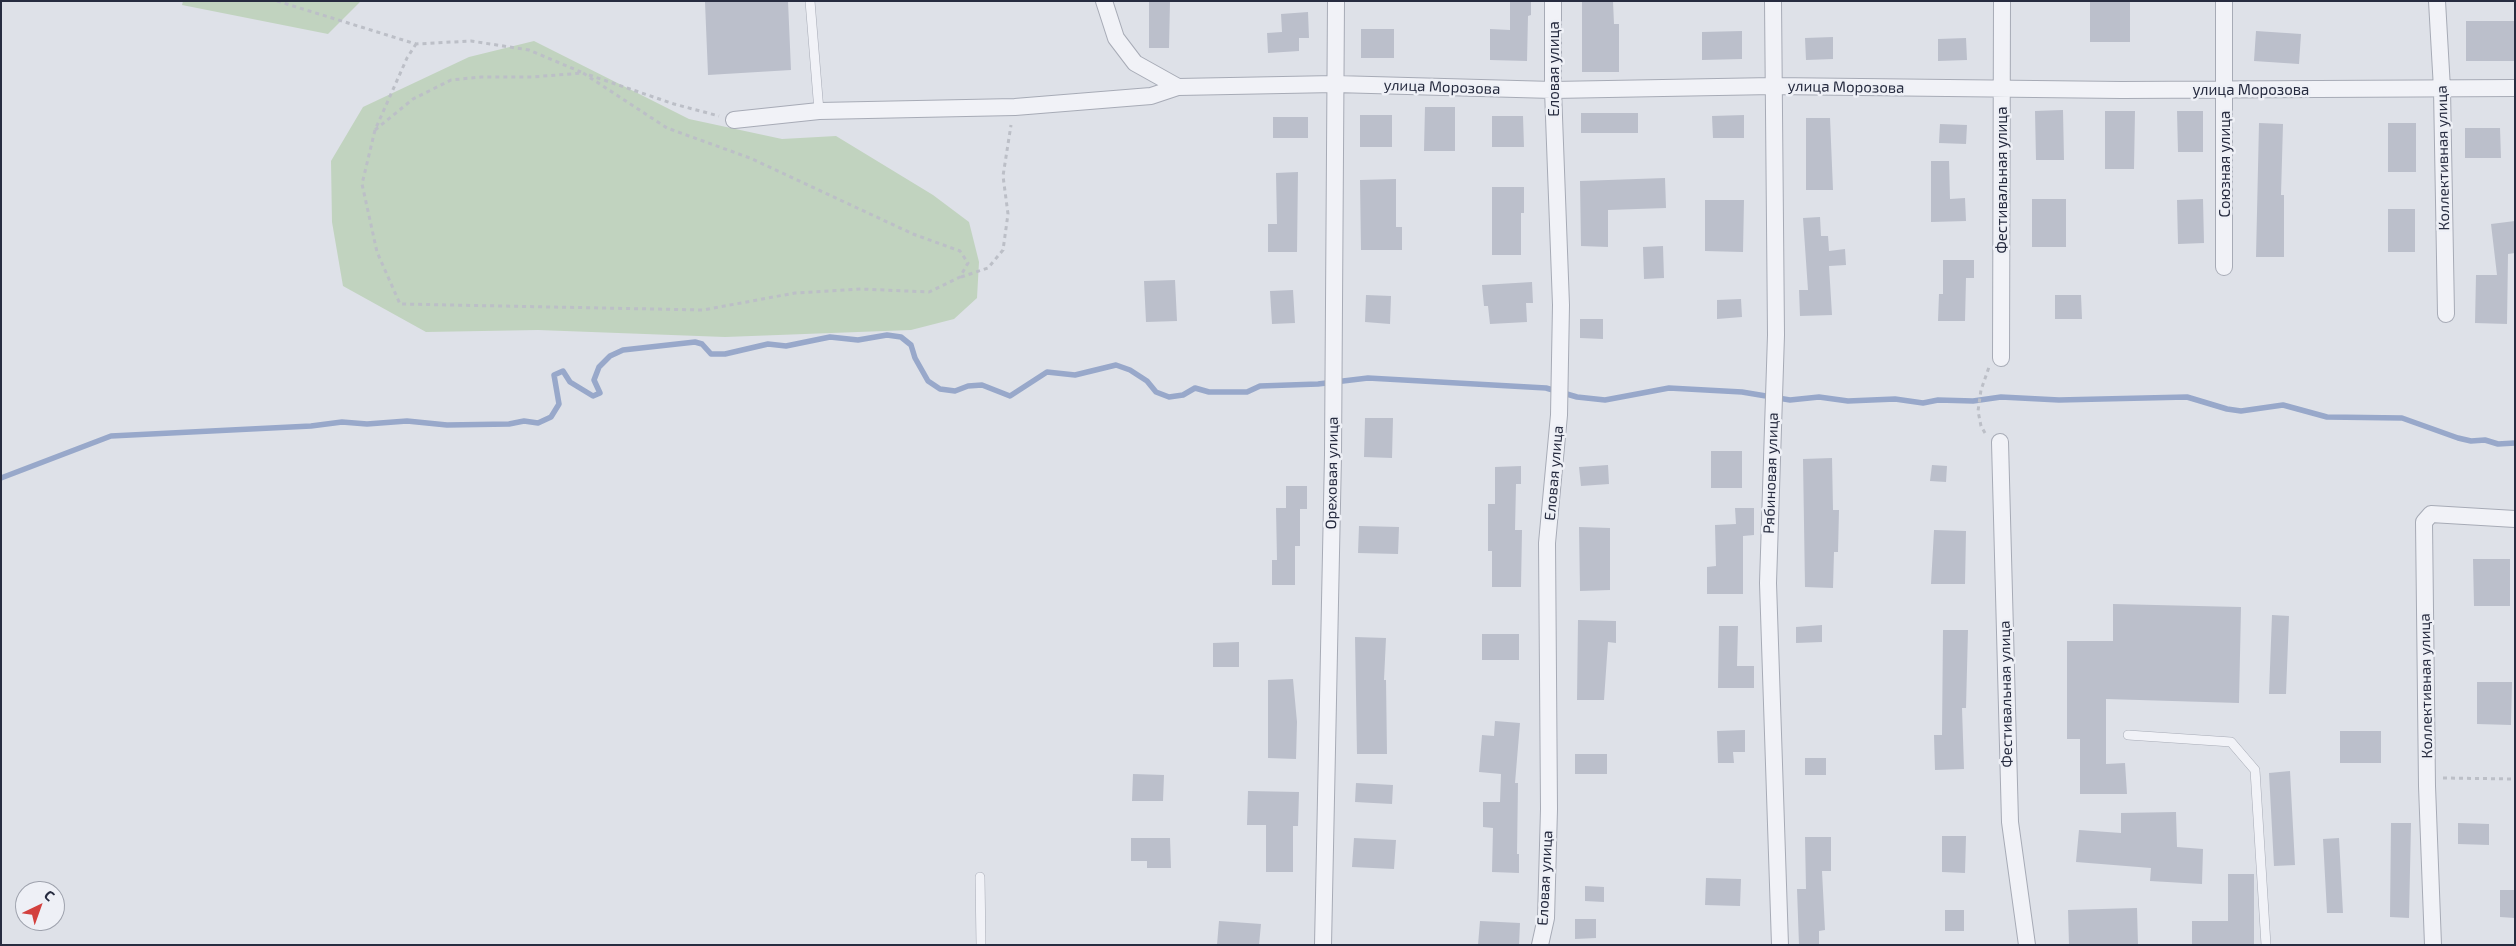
<!DOCTYPE html>
<meta charset="utf-8">
<style>
body{margin:0}
#map{position:relative;width:2516px;height:946px;overflow:hidden;background:#dee1e8;font-family:"Exo 2",sans-serif}
canvas{display:block}
.frame{position:absolute;inset:0;border:2px solid #272c40;pointer-events:none}
.north{position:absolute;left:15px;top:881px;width:50px;height:50px;box-sizing:border-box;background:#eef0f6;border:1px solid #9ea2ad;border-radius:50%;rotate:42deg;font-size:14px;font-weight:700;line-height:20px;text-align:center;color:#272c40}
.north::after{content:'';display:block;margin:auto;width:18px;height:22px;background:#d3413e;clip-path:polygon(50% 0,100% 100%,50% 72%,0 100%)}
</style>
<div id="map">
<canvas width="2516" height="946"></canvas>
<div class="frame"></div>
<div class="north">С</div>
</div>
<script>
const c = document.querySelector('canvas').getContext('2d');
c.lineJoin = 'round';
function paint(path, color) { c.fillStyle = color; c.fill(path, 'evenodd'); }
const toPath = rows => new Path2D(rows.map(r => 'M' + r).join(''));
function strokePath(path, color, width, dash) { c.strokeStyle = color; c.lineWidth = width; c.lineCap = dash ? 'butt' : 'round'; c.setLineDash(dash || []); c.stroke(path); }
function label(font, color, halo, rows, align = 'center') {
  c.font = font + ' "Exo 2",sans-serif'; c.lineWidth = 5; c.setLineDash([]); c.textBaseline = 'middle'; c.strokeStyle = halo; c.fillStyle = color; for (const [text, x, y, turn = 0] of rows) {
    c.save(); c.translate(x, y); c.rotate((+turn || 0) * Math.PI / 180); c.textAlign = isNaN(turn) ? turn : align; if (halo) c.strokeText(text, 0, 0); c.fillText(text, 0, 0); c.restore();
  }
}
paint(toPath([
 [183,1,361,1,328,34,182,5],
 [534,41,689,119,782,139,836,136,933,195,969,222,979,262,977,298,954,319,911,330,725,337,538,330,426,332,343,286,332,222,331,161,363,107,469,57]
]), '#c1d3bf');
strokePath(toPath([
 [1,478,111,436,311,426,342,422,367,424,407,421,447,425,509,424,524,421,538,423,551,417,559,404,554,375,563,371,570,382,593,396,600,393,594,380,599,367,610,356,623,350,695,342,702,344,711,354,725,354,768,344,786,346,830,337,858,340,887,335,901,337,911,345,915,358,928,381,940,389,955,391,968,386,982,385,1010,396,1047,372,1075,375,1116,365,1130,370,1147,381,1156,392,1169,397,1183,395,1195,388,1209,392,1247,392,1260,386,1318,384,1368,378,1546,388,1577,397,1605,400,1669,388,1742,392,1790,400,1819,397,1848,401,1895,399,1923,403,1938,400,1973,401,2001,397,2059,400,2187,397,2227,409,2241,411,2283,405,2327,417,2402,418,2458,438,2471,441,2485,440,2498,444,2515,443]
]), '#98a8ca', 5.5);
paint(toPath([
 [788,1,791,70,708,75,705,2],
 [1149,1,1170,1,1169,48,1149,48],
 [1510,1,1531,1,1531,15,1528,16,1527,61,1490,60,1490,29,1510,30],
 [1582,1,1613,1,1614,24,1619,24,1619,72,1582,72],
 [2090,1,2130,1,2130,42,2090,42],
 [1308,12,1309,38,1299,38,1299,51,1268,53,1267,33,1282,32,1281,14],
 [2466,21,2515,21,2515,61,2466,61],
 [1361,29,1394,29,1394,58,1361,58],
 [1742,31,1742,59,1702,60,1702,32],
 [2256,31,2301,34,2299,64,2254,61],
 [1833,37,1833,59,1806,60,1805,38],
 [1966,38,1967,60,1938,61,1938,39],
 [1425,107,1455,107,1455,151,1424,151],
 [2063,110,2064,160,2036,160,2035,111],
 [2105,111,2135,111,2134,169,2105,169],
 [2177,111,2203,111,2203,152,2178,152],
 [1581,113,1638,113,1638,133,1581,133],
 [1360,115,1392,115,1392,147,1360,147],
 [1744,115,1744,138,1713,138,1712,116],
 [1492,116,1523,116,1524,147,1492,147],
 [1273,117,1308,117,1308,138,1273,138],
 [1806,118,1830,118,1833,190,1806,190],
 [2259,123,2283,124,2281,195,2284,195,2284,257,2256,257],
 [2388,123,2416,123,2416,172,2388,172],
 [1940,124,1967,125,1966,144,1939,143],
 [2465,128,2500,128,2501,158,2465,158],
 [1931,161,1949,161,1950,199,1965,198,1966,221,1931,222],
 [1298,172,1297,252,1268,252,1268,224,1277,224,1276,173],
 [1665,178,1666,208,1608,210,1608,247,1581,246,1580,181],
 [1396,179,1396,227,1402,227,1402,250,1361,250,1360,180],
 [1492,187,1524,187,1524,213,1521,213,1521,255,1492,255],
 [2032,199,2066,199,2066,247,2032,247],
 [2203,199,2204,243,2178,244,2177,200],
 [1705,200,1744,200,1743,252,1705,251],
 [2388,209,2415,209,2415,252,2388,252],
 [1820,217,1821,236,1828,236,1829,251,1845,249,1846,265,1829,266,1832,315,1800,316,1799,290,1808,290,1803,218],
 [2515,221,2515,253,2508,254,2507,324,2475,323,2476,275,2497,275,2491,224],
 [1663,246,1664,278,1644,279,1643,247],
 [1943,260,1974,260,1974,278,1966,278,1965,321,1938,321,1939,294,1943,294],
 [1175,280,1177,321,1146,322,1144,281],
 [1532,282,1533,303,1526,303,1527,322,1490,324,1488,306,1484,306,1482,285],
 [1293,290,1295,323,1272,324,1270,291],
 [1366,295,1391,296,1390,324,1365,322],
 [2055,295,2081,295,2082,319,2055,319],
 [1741,299,1742,317,1717,319,1717,300],
 [1580,319,1603,319,1603,339,1580,338],
 [1365,418,1393,418,1392,458,1364,457],
 [1711,451,1742,451,1742,488,1711,488],
 [1832,458,1833,510,1839,510,1838,552,1834,552,1833,588,1805,587,1803,459],
 [1608,465,1609,484,1581,486,1579,467],
 [1932,465,1947,466,1946,482,1930,481],
 [1521,466,1521,484,1516,484,1515,530,1522,530,1521,587,1492,587,1492,551,1488,551,1488,504,1495,504,1495,467],
 [1286,486,1307,486,1307,509,1300,509,1300,546,1295,546,1295,585,1272,585,1272,560,1277,560,1276,508,1286,508],
 [1735,508,1754,508,1754,535,1743,536,1743,594,1707,594,1707,567,1716,566,1715,525,1736,524],
 [1359,526,1399,527,1398,554,1358,553],
 [1579,527,1610,528,1610,590,1580,591],
 [1934,530,1966,531,1965,584,1931,584],
 [2473,559,2510,559,2510,606,2474,606],
 [2113,604,2241,607,2239,703,2106,699,2106,764,2125,763,2127,794,2080,794,2080,739,2067,739,2067,641,2113,641],
 [2272,615,2289,616,2286,694,2269,694],
 [1578,620,1616,621,1616,643,1608,642,1604,700,1577,700],
 [1822,625,1822,642,1796,643,1796,627],
 [1719,626,1738,626,1737,666,1754,666,1754,688,1718,688],
 [1943,630,1968,630,1966,708,1962,708,1964,769,1935,770,1934,735,1942,735],
 [1482,634,1519,634,1519,660,1482,660],
 [1355,637,1386,638,1384,680,1386,680,1387,754,1357,754],
 [1239,642,1239,667,1213,667,1213,643],
 [1293,679,1297,722,1296,759,1268,758,1268,680],
 [2477,682,2512,682,2511,725,2477,724],
 [1495,721,1520,723,1515,783,1518,783,1517,854,1519,854,1519,873,1492,872,1493,828,1483,827,1483,802,1500,802,1501,774,1479,772,1482,735,1494,736],
 [1745,730,1745,752,1733,752,1734,763,1718,763,1717,731],
 [2340,731,2381,731,2381,763,2340,763],
 [1575,754,1607,754,1607,774,1575,774],
 [1805,758,1826,758,1826,775,1805,775],
 [2290,771,2295,865,2274,866,2269,773],
 [1133,774,1164,775,1163,801,1132,801],
 [1356,783,1393,785,1392,804,1355,802],
 [1248,791,1299,792,1298,826,1293,826,1293,872,1266,872,1266,825,1247,825],
 [2176,812,2177,847,2203,849,2202,884,2150,881,2151,868,2076,862,2079,830,2121,833,2121,813],
 [2391,823,2411,823,2409,918,2390,917],
 [2458,823,2489,824,2489,845,2458,844],
 [1942,836,1966,836,1965,873,1942,872],
 [1805,837,1831,837,1831,871,1822,871,1825,930,1819,931,1819,945,1799,945,1797,889,1806,889],
 [1131,838,1170,838,1171,868,1147,868,1147,861,1131,861],
 [1354,838,1396,840,1394,869,1352,867],
 [2339,838,2343,913,2327,913,2323,839],
 [2228,874,2254,874,2254,945,2192,945,2192,921,2228,921],
 [1706,878,1741,879,1740,906,1705,905],
 [1585,886,1604,887,1604,902,1585,901],
 [2500,890,2515,890,2515,918,2500,917],
 [2137,908,2138,945,2069,945,2068,910],
 [1945,910,1964,910,1964,931,1945,931],
 [1575,919,1596,919,1596,938,1575,939],
 [1219,921,1261,924,1259,945,1217,945],
 [1480,921,1520,923,1519,945,1478,945]
]), '#bbbfcb');
const service = toPath([
 [810,1,819,111],
 [2128,735,2231,742,2255,770,2266,945],
 [980,877,981,945]
]);
const minor = toPath([
 [1104,1,1116,38,1135,63,1178,87],
 [1773,1,1776,335,1768,583,1780,945],
 [2224,1,2224,267],
 [2437,1,2442,89,2446,314],
 [734,120,819,111,1015,107,1151,96,1178,87,1335,84,1553,90,1773,86,2122,90,2515,88],
 [2001,358,2002,1],
 [2000,442,2010,822,2027,945],
 [1323,945,1333,455,1336,1],
 [1540,945,1546,918,1549,809,1547,543,1559,415,1561,305,1553,90,1553,1],
 [2433,945,2427,786,2424,522,2431,514,2515,519]
]);
strokePath(service, '#a7abb6', 10);
strokePath(minor, '#a7abb6', 18);
strokePath(toPath([
 [277,1,416,44,471,41,529,50,581,72],
 [589,75,674,104,719,116],
 [375,130,413,99,451,80,481,77,532,77,583,73,667,128,750,158,913,234,960,251,968,263,960,277,929,292,861,289,795,293,703,310,400,304,377,252,362,184,375,130,407,58,416,44],
 [961,277,988,268,1003,250,1008,214,1003,176,1011,125],
 [1985,433,1981,426,1978,411,1981,390,1989,367],
 [2443,778,2515,779]
]), '#bcbfc7', 3, [4, 4]);
strokePath(service, '#f1f2f7', 9);
strokePath(minor, '#f1f2f7', 16);
label('15px', '#272c40', '#eef0f6', [
 ["Еловая улица",1554,69,-90],
 ["улица Морозова",1442,87,2],
 ["улица Морозова",1846,87,1],
 ["улица Морозова",2251,90],
 ["Коллективная улица",2443,158,-91],
 ["Союзная улица",2225,164,-90],
 ["Фестивальная улица",2002,180,-90],
 ["Ореховая улица",1332,473,-89],
 ["Еловая улица",1554,473,-85],
 ["Рябиновая улица",1771,473,-88],
 ["Коллективная улица",2426,686,-91],
 ["Фестивальная улица",2006,694,-91],
 ["Еловая улица",1545,878,-87]
]);
</script>
